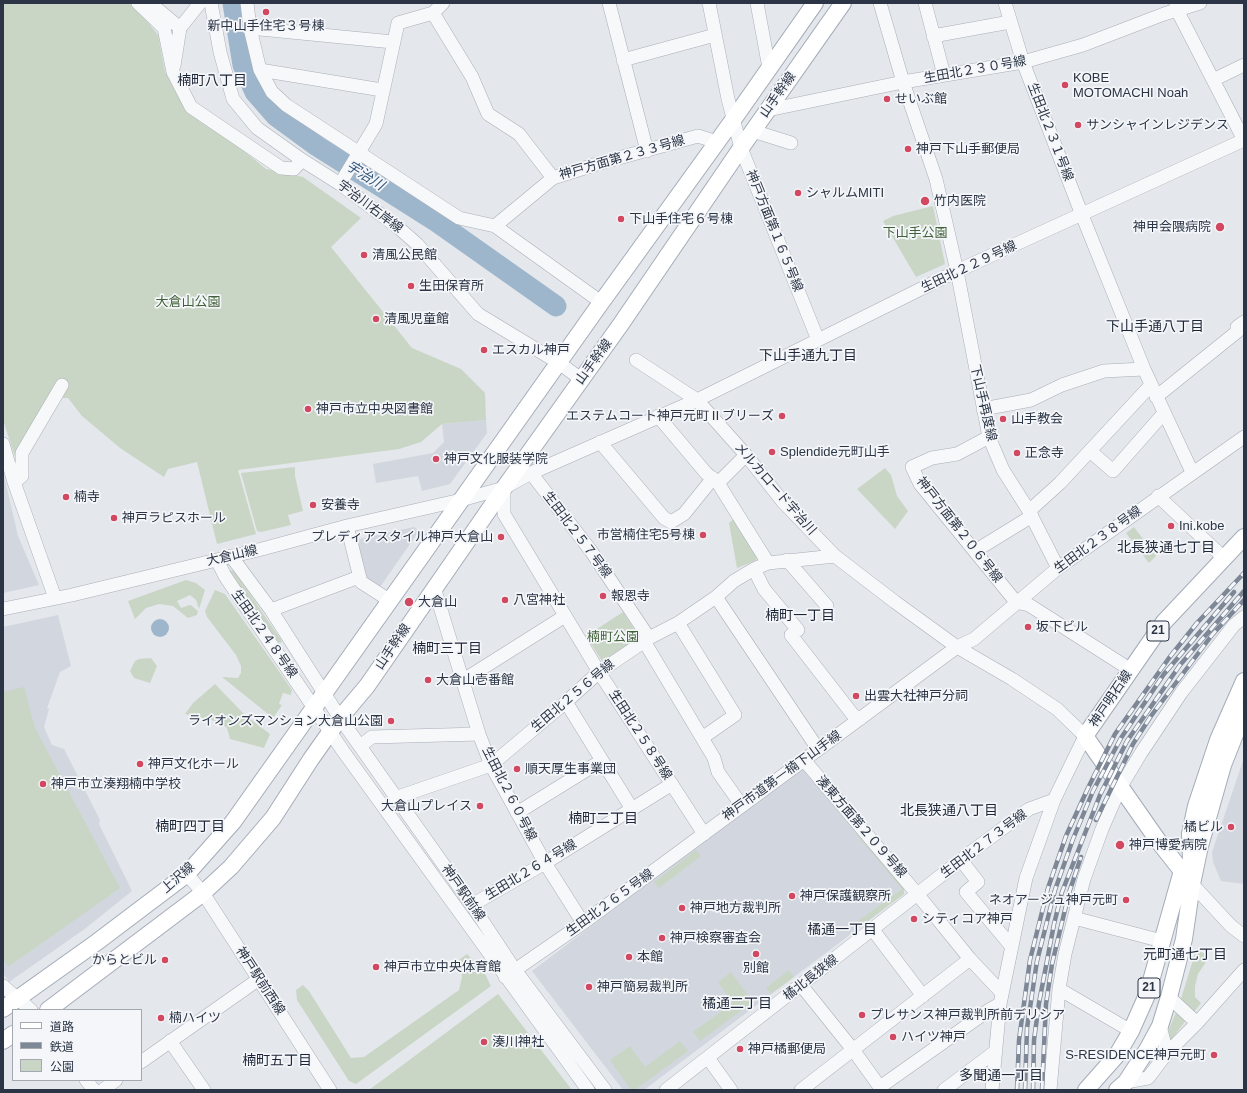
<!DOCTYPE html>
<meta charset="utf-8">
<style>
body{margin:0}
#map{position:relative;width:1247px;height:1093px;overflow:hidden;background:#e4e7ec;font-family:Arial,"Noto Sans JP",sans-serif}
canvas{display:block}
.frame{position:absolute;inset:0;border:4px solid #2b3545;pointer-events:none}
.legend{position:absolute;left:12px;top:1009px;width:130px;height:72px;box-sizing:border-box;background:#f4f6f9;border:1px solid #a4a9b1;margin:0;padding:5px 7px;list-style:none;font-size:12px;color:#2b3545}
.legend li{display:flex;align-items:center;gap:8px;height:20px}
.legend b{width:20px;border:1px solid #a4a9b1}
</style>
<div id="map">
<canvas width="1247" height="1093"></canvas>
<div class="frame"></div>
<ul class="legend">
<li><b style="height:5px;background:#fff"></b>道路</li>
<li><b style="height:5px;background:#7d8796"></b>鉄道</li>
<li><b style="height:11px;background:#cad6c5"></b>公園</li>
</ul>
</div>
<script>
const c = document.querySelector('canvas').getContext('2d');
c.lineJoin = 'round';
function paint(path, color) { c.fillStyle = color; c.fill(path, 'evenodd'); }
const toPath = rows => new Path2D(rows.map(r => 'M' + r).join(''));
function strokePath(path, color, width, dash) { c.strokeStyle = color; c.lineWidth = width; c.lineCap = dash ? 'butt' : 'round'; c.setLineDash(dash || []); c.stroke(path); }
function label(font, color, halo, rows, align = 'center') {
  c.font = font + ' Arial,"Noto Sans JP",sans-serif'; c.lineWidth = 3.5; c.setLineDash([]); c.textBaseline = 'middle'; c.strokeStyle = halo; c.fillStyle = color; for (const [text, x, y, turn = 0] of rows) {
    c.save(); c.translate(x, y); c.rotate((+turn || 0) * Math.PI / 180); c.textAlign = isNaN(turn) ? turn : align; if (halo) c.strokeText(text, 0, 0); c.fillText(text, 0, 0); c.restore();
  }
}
paint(toPath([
 [486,420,487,433,450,484,422,491,418,476,376,483,373,464,433,453,444,442,442,424],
 [3,471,18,536,39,585,3,593],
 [414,527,419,531,378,590,365,581,355,540],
 [58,615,71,666,60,672,47,708,49,709,44,727,52,745,64,749,100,820,99,824,132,891,86,928,9,982,3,973,3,627],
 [1244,758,1244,884,1221,881,1213,862,1212,852],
 [798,770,805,770,904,884,904,894,644,1090,623,1090,532,971]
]), '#d2d6de');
paint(toPath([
 [3,3,129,3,143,16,158,35,165,72,188,110,238,146,266,169,303,177,361,218,331,247,412,348,461,369,485,393,486,420,442,424,421,442,399,449,238,470,256,534,217,544,197,462,168,469,164,477,120,448,82,416,68,398,63,398,64,391,16,460,3,420],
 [933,206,945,264,916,277,883,221,893,216],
 [295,467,295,476,303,511,288,515,291,525,261,532,257,531,241,473],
 [885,468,891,475,897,496,908,511,895,529,857,489],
 [736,517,760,555,755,561,737,568,729,523],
 [1134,527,1156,556,1149,563,1126,533],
 [230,570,234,571,282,641,281,643,278,642,230,573],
 [186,580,196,583,205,590,199,609,196,600,190,595,177,601,181,608,190,605,192,606,198,611,197,615,188,618,173,606,159,604,146,608,135,619,128,601],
 [215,590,225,594,292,690,291,695,283,693,279,704,282,705,273,718,222,677,238,678,241,673,241,666,236,655,207,617,205,611],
 [623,612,639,637,602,661,586,636],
 [151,658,157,666,150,683,134,678,130,671,135,661,139,659],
 [215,684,244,714,270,734,264,748,230,739,227,728,220,722,185,714,193,703],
 [24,687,35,728,120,888,8,967,3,958,3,692],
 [858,832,904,884,904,894,858,928,854,924,902,889,856,834],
 [696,850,701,856,659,888,654,882],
 [1196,950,1206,954,1208,959,1198,974,1195,986,1195,997,1201,1003,1194,1012,1180,1002],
 [467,954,484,972,491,986,356,1084,349,1081,297,1000,296,990,303,985,309,991,351,1058,364,1057,459,990,462,977,459,960],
 [789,970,794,977,771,994,766,988],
 [731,972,753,1002,700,1041,693,1032,733,1003,718,982],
 [498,994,572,1090,369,1090],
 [1177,1010,1187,1019,1171,1040,1166,1041,1166,1036],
 [680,1041,688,1051,635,1090,631,1090,610,1060,630,1046,645,1067]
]), '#cad6c5');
paint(toPath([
 '151 628a9 9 0 1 1 18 0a9 9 0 1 1-18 0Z'
]), '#9eb6cc');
strokePath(toPath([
 [233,3,243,65,255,92,276,116,317,146,437,222,556,306]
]), '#9eb6cc', 21);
const minor = toPath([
 [138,3,164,28,173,72,191,107,281,168,294,169,302,160],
 [150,3,180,28],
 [211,3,220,52,233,99,257,128,302,160,340,184,400,229,417,244,478,314,559,363,581,379],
 [247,3,250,28,260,70,272,92,286,105,459,218,495,226,601,302],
 [609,3,647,151],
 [709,3,728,99,741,148,818,340],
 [757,3,769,68],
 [880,3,903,82,936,179,957,271,989,437,1003,470,1029,511,1058,568],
 [925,3,944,75],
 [1005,3,1023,62,1082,215,1144,369,1192,472],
 [1176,3,1177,10,1244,140],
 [433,13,472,77,488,114,519,134,553,178],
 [250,28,393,42],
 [933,36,1010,22],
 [623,60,715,35],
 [174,66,180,28,200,3],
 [260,70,382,90],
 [1213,80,1244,65],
 [768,110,903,82,1023,62,1083,45,1164,14,1200,3],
 [753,131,791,143],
 [340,184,376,124,398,23,433,13,443,3],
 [495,226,553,178,597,164,698,136,717,142],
 [636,360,697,400,746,455,783,502,835,556,895,602,957,647,1012,679,1057,709,1085,736,1054,800,1026,878,1000,1004,992,1090],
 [1156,397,1238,331,1237,327,1244,322],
 [983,409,1031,400,1062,385,1104,371,1144,369],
 [658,416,706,473,718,483,768,563],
 [989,437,957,454,932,458,912,467,920,484,1016,602,1029,605,1131,670],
 [600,442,664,518,671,522,684,514,713,478],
 [3,444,14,482,55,598],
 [1090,451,1113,471,1164,413],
 [531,473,591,551,649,638],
 [14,482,22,476,22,453,62,385],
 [718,483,746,455],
 [504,488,504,514,599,672,704,834],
 [1158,496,1224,558],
 [1029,511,1060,483,1151,385],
 [347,526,361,582,389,600],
 [975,551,1032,516],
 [231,556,271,610,340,718,472,905,515,970,605,1090],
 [217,560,225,576,343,751,588,1090],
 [787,560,827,606],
 [754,569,764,589,798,630],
 [434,587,479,734,491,765,545,863,583,923],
 [716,597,818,749],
 [3,609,72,595,262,549,347,526,461,500,504,488,531,473,697,400,957,271,1244,140],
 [271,610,359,577],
 [678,623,735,715,702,738],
 [791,635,853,715,860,719],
 [644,641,714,758,718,772,742,806],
 [462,681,565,616],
 [566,702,632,809],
 [360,746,372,737,479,734],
 [804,760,918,895,970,959,1002,993],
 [395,798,491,765,566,702,599,672,649,638,678,623,716,597,734,581,754,569,768,563,835,556],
 [517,813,601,761],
 [961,860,978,882,966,892,1012,947],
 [187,874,203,893,330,1090],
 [1192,884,1231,926,1244,936],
 [472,905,545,863,672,784],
 [1074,918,1162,941],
 [873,930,923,996],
 [505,977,583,923,957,647,974,639,1058,568,1244,437],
 [801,985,854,1051,882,1090],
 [3,986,31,1010],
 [1059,989,1131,1031],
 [1169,997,1197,1023],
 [1160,1026,1167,1053],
 [170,1041,204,1090],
 [708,1058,731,1090],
 [141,1062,259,979],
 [86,1080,94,1090],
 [1126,1082,1148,1078,1167,1053,1197,1023,1244,970],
 [880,1087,989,1010,1000,1004],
 [103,1090,116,1080],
 [666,1090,975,849,1029,809,1054,800],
 [801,1090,970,959],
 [944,1090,996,1051],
 [1050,1090,1059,989,1065,954,1084,879,1102,829,1120,788,1141,753,1181,693,1234,625,1244,617]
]);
const major = toPath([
 [1191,860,1190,834,1196,806,1218,740,1244,681],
 [1192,884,1159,842,1085,736,1164,622,1244,537],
 [3,1009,97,942,187,874,233,822,598,307,733,120,815,3],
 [48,1010,203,893,231,867,273,818,311,759,340,718,367,686,504,488,621,324,741,148,843,3],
 [3,1041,13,1034],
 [1086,1090,1117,1055,1131,1031,1147,995,1182,871],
 [1117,1090,1126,1082,1147,1050,1160,1026,1169,997,1184,939,1192,884,1200,846,1223,765,1244,712]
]);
strokePath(minor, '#a9aeb7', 14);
strokePath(major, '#a3acb8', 18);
strokePath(minor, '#f7f8fa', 13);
strokePath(major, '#fff', 16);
const rail = toPath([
 [1096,820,1133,744,1151,716,1212,635,1244,600],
 [1017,1090,1019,1040,1030,960,1048,888,1066,836,1088,788,1115,734,1169,658,1197,623,1244,573],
 [1025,1090,1027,1028,1037,961,1055,890,1073,839,1093,791,1121,738,1164,674,1234,592],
 [1033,1090,1034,1040,1039,1003,1054,924,1062,892,1100,795,1127,741,1180,665,1244,591],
 [1042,1090,1046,1004,1052,964,1069,893,1081,857]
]);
strokePath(rail, '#7d8796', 4.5);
strokePath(rail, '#f4f6f9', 3, [9]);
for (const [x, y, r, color] of [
 [266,12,4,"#d24861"],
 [1065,85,4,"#d24861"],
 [887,99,4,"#d24861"],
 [1078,125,4,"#d24861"],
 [908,149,4,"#d24861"],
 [798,193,4,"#d24861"],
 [925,201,5,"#d24861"],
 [621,219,4,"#d24861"],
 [1220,227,5,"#d24861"],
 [364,255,4,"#d24861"],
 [411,286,4,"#d24861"],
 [376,319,4,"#d24861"],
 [484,350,4,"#d24861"],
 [308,409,4,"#d24861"],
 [782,416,4,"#d24861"],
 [1003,419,4,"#d24861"],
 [772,452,4,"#d24861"],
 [1017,453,4,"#d24861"],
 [436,459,4,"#d24861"],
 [66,497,4,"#d24861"],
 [313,505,4,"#d24861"],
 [114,518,4,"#d24861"],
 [1171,526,4,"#d24861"],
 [703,535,4,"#d24861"],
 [501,537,4,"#d24861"],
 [603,596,4,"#d24861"],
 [505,600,4,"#d24861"],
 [409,602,5,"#d24861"],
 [1028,627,4,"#d24861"],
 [428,680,4,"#d24861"],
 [856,696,4,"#d24861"],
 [391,721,4,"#d24861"],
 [140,764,4,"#d24861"],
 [517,769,4,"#d24861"],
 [43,784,4,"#d24861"],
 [480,806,4,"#d24861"],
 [1231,827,4,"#d24861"],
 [1120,845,5,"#d24861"],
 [792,896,4,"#d24861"],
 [1126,900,4,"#d24861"],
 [682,908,4,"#d24861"],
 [914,919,4,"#d24861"],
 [662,938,4,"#d24861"],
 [756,954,4,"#d24861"],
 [629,957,4,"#d24861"],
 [165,960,4,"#d24861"],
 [376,967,4,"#d24861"],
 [589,987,4,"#d24861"],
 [862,1015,4,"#d24861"],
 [161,1018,4,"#d24861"],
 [893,1037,4,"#d24861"],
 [484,1042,4,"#d24861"],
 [740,1049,4,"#d24861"],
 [1214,1055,4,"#d24861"]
]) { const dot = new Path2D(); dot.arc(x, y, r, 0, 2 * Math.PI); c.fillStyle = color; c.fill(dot); strokePath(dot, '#f4f6f9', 1.5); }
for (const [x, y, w] of [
 [1158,631,22],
 [1149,988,22]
]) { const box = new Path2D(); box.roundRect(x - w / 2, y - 10, w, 20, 3); c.fillStyle = '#f4f6f9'; c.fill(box); strokePath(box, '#2b3545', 1); }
label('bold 12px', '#2b3545', null, [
 ["21",1158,631],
 ["21",1149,988]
]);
label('13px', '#2b3545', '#f4f6f9', [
 ["新中山手住宅３号棟",266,26,"center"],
 ["KOBE",1073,78],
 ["MOTOMACHI Noah",1073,93],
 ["せいぶ館",895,99],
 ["サンシャインレジデンス",1086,125],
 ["神戸下山手郵便局",916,149],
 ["シャルムMITI",806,193],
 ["竹内医院",934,201],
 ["下山手住宅６号棟",629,219],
 ["神甲会隈病院",1211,227,"right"],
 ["清風公民館",372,255],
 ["生田保育所",419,286],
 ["清風児童館",384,319],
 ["エスカル神戸",492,350],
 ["神戸市立中央図書館",316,409],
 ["エステムコート神戸元町Ⅱブリーズ",774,416,"right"],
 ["山手教会",1011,419],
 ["Splendide元町山手",780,452],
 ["正念寺",1025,453],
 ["神戸文化服装学院",444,459],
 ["楠寺",74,497],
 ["安養寺",321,505],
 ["神戸ラピスホール",122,518],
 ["Ini.kobe",1179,526],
 ["市営楠住宅5号棟",695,535,"right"],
 ["プレディアスタイル神戸大倉山",493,537,"right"],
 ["報恩寺",611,596],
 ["八宮神社",513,600],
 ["大倉山",418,602],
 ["坂下ビル",1036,627],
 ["大倉山壱番館",436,680],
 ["出雲大社神戸分祠",864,696],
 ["ライオンズマンション大倉山公園",383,721,"right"],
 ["神戸文化ホール",148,764],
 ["順天厚生事業団",525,769],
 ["神戸市立湊翔楠中学校",51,784],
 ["大倉山プレイス",472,806,"right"],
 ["橘ビル",1223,827,"right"],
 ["神戸博愛病院",1129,845],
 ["神戸保護観察所",800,896],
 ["ネオアージュ神戸元町",1118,900,"right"],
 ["神戸地方裁判所",690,908],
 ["シティコア神戸",922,919],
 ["神戸検察審査会",670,938],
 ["本館",637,957],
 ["からとビル",157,960,"right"],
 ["神戸市立中央体育館",384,967],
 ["別館",756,968,"center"],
 ["神戸簡易裁判所",597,987],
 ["プレサンス神戸裁判所前デリシア",870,1015],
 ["楠ハイツ",169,1018],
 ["ハイツ神戸",901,1037],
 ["湊川神社",492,1042],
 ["神戸橘郵便局",748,1049],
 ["S-RESIDENCE神戸元町",1206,1055,"right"]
], 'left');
label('13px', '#2b3545', '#f4f6f9', [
 ["生田北２３０号線",975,70,-10],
 ["山手幹線",778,95,-55],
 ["生田北２３１号線",1050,132,69],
 ["神戸方面第２３３号線",622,158,-16],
 ["宇治川右岸線",370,207,37],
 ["神戸方面第１６５号線",774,231,68],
 ["生田北２２９号線",969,267,-25],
 ["山手幹線",594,362,-54],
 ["下山手再度線",983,403,77],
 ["メルカロード宇治川",775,489,49],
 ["神戸方面第２０６号線",959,530,52],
 ["生田北２５７号線",577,535,53],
 ["生田北２３８号線",1098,540,-36],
 ["大倉山線",232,556,-13],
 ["生田北２４８号線",264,634,55],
 ["山手幹線",393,647,-56],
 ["生田北２５６号線",573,696,-40],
 ["神戸明石線",1111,699,-56],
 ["生田北２５８号線",640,735,57],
 ["神戸市道第一楠下山手線",782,776,-36],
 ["生田北２６０号線",509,794,63],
 ["湊東方面第２０９号線",861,827,49],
 ["生田北２７３号線",984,844,-37],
 ["生田北２６４号線",531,870,-31],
 ["上沢線",178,878,-41],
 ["神戸駅前線",463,893,55],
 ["生田北２６５号線",610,903,-36],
 ["橘北長狭線",811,978,-38],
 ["神戸駅前西線",260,981,57]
]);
label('13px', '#416138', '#f4f6f9', [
 ["下山手公園",915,233],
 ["大倉山公園",188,302],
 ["楠町公園",613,637]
]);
label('14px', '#1d2636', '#f4f6f9', [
 ["楠町八丁目",212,81],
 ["下山手通八丁目",1155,327],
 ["下山手通九丁目",808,356],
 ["北長狭通七丁目",1166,548],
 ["楠町一丁目",800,616],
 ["楠町三丁目",447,649],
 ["北長狭通八丁目",949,811],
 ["楠町二丁目",603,819],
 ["楠町四丁目",190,827],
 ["橘通一丁目",842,930],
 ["元町通七丁目",1185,955],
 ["橘通二丁目",737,1004],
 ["楠町五丁目",277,1061],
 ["多聞通一丁目",1001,1076]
]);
label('italic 14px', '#33557a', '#f4f6f9', [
 ["宇治川",365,176,32]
]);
</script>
